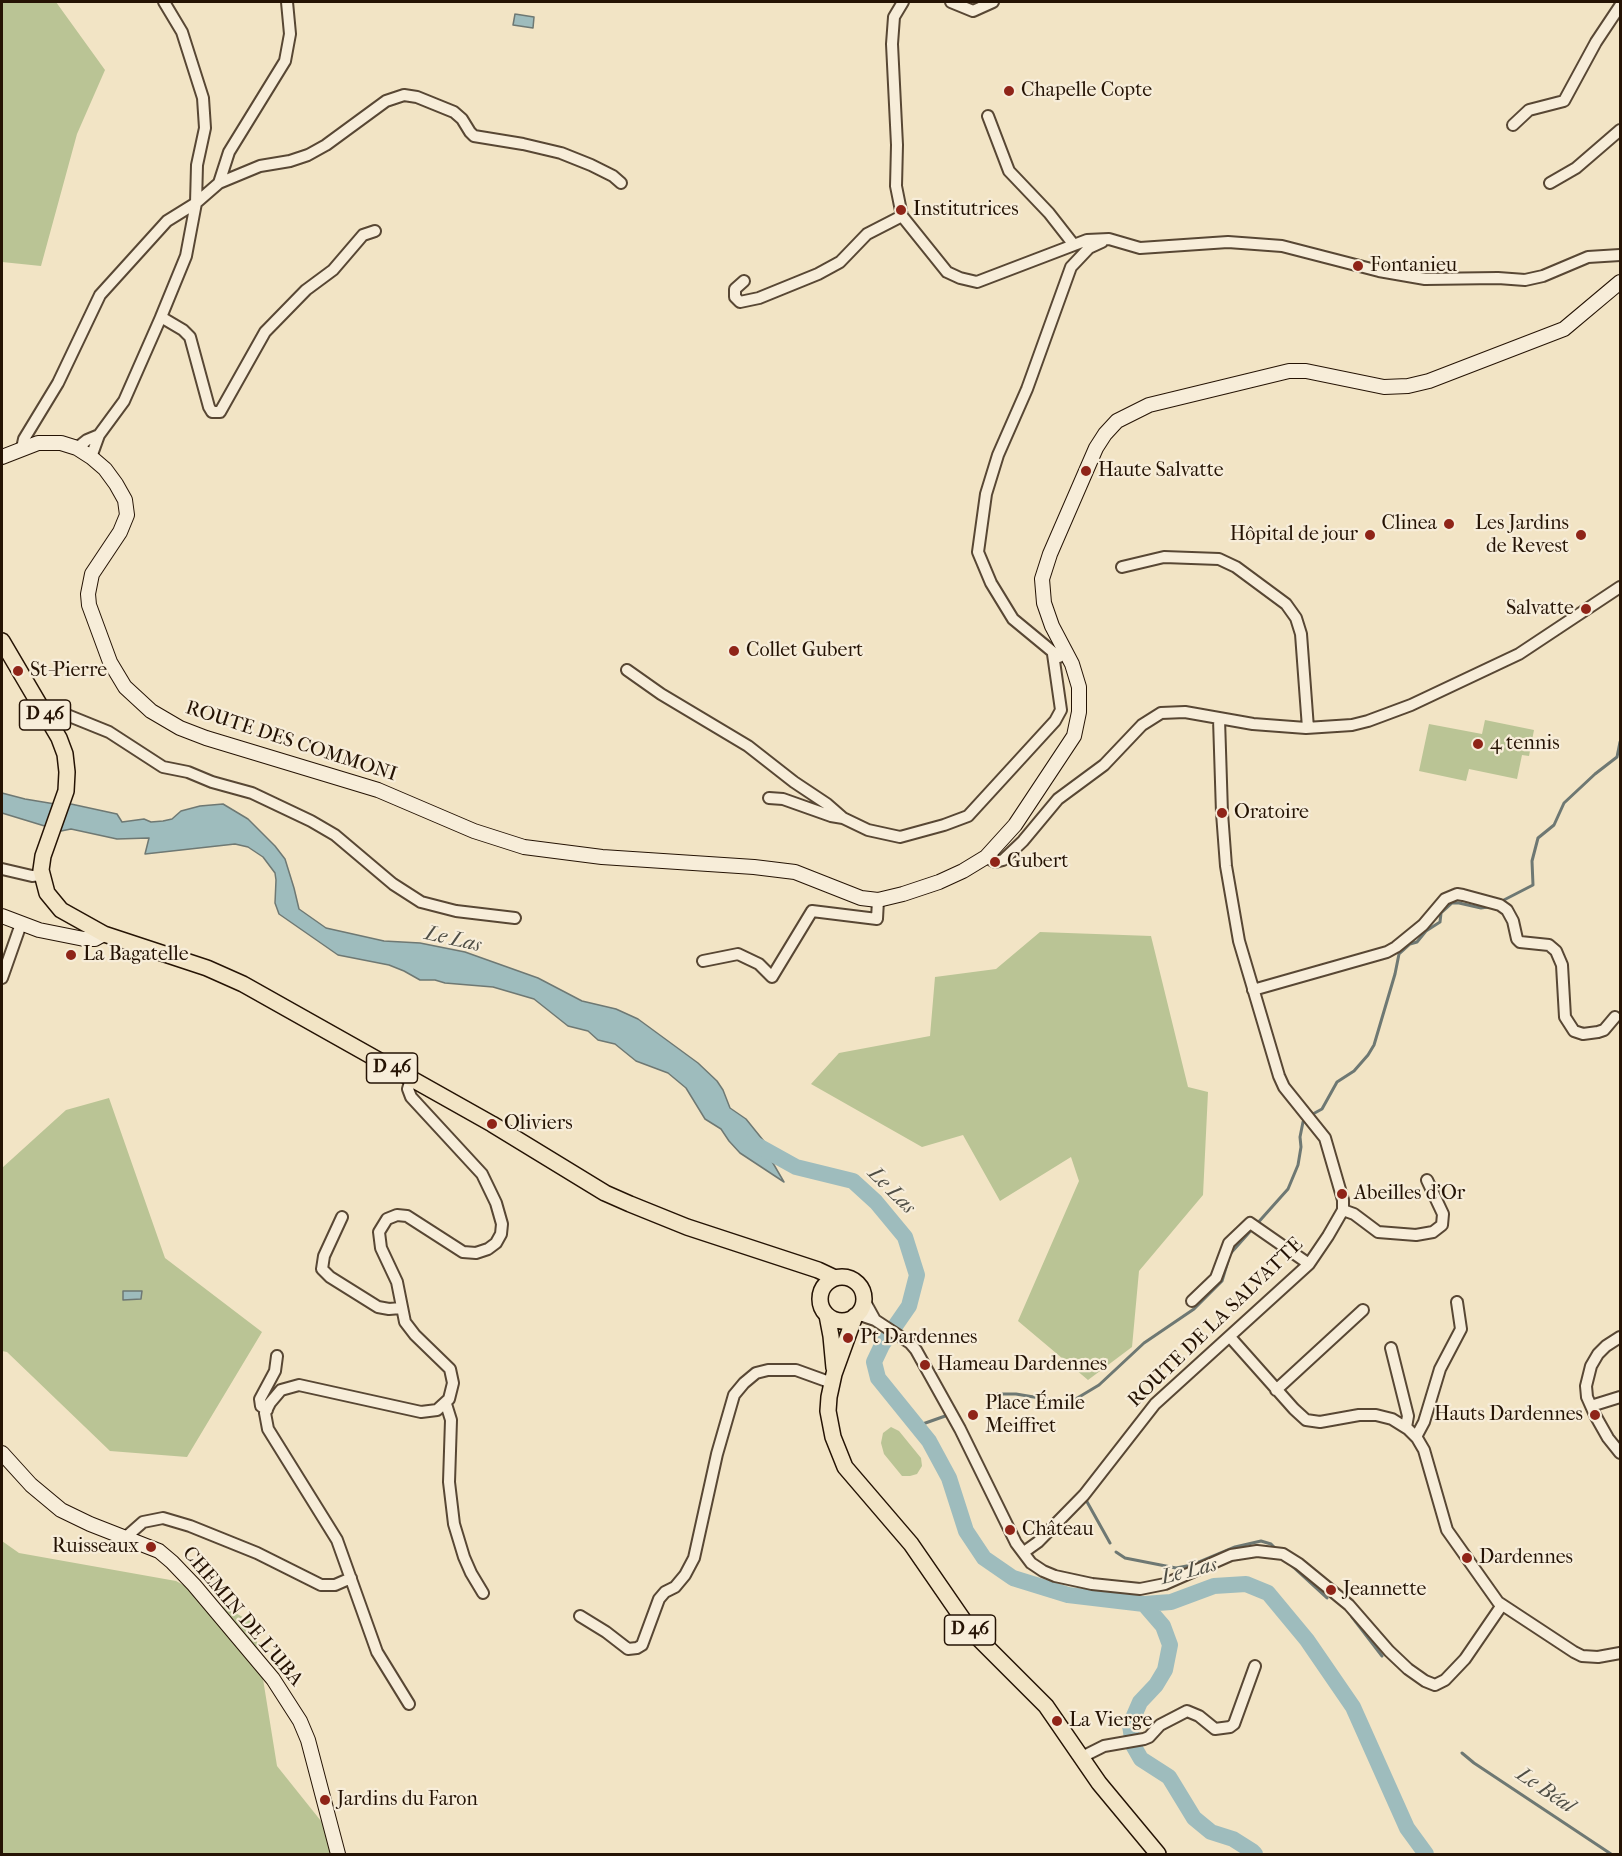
<!DOCTYPE html>
<meta charset="utf-8">
<style>
body{margin:0}
#map{position:relative;width:1622px;height:1856px;overflow:hidden;background:#f2e4c5;font-family:"IM FELL French Canon",serif}
canvas{display:block}
.frame{position:absolute;inset:0;border:3px solid #251304;pointer-events:none}
</style>
<div id="map">
<canvas width="1622" height="1856"></canvas>
<div class="frame"></div>
</div>
<script>
const c = document.querySelector('canvas').getContext('2d');
c.lineJoin = 'round';
function paint(path, color) { c.fillStyle = color; c.fill(path, 'evenodd'); }
const toPath = rows => new Path2D(rows.map(r => 'M' + r).join(''));
function strokePath(path, color, width, dash) { c.strokeStyle = color; c.lineWidth = width; c.lineCap = dash ? 'butt' : 'round'; c.setLineDash(dash || []); c.stroke(path); }
function label(font, color, halo, rows, align = 'center') {
  c.font = font + ' "IM FELL French Canon",serif'; c.lineWidth = 4.5; c.setLineDash([]); c.textBaseline = 'middle'; c.strokeStyle = halo; c.fillStyle = color; for (const [text, x, y, turn = 0] of rows) {
    c.save(); c.translate(x, y); c.rotate((+turn || 0) * Math.PI / 180); c.textAlign = isNaN(turn) ? turn : align; if (halo) c.strokeText(text, 0, 0); c.fillText(text, 0, 0); c.restore();
  }
}
paint(toPath([
 [2,2,56,2,105,70,77,134,41,266,2,262],
 [1485,720,1534,730,1529,756,1522,755,1517,779,1469,769,1466,781,1419,771,1429,724,1482,734],
 [1040,932,1151,936,1188,1087,1208,1092,1203,1195,1139,1271,1132,1347,1088,1380,1018,1321,1079,1181,1071,1157,1000,1201,963,1135,922,1147,811,1084,839,1053,930,1036,935,977,996,969],
 [109,1098,165,1258,262,1332,187,1457,110,1451,7,1352,2,1351,2,1168,66,1110],
 [891,1427,899,1431,921,1458,922,1466,917,1474,910,1476,902,1476,884,1454,881,1443,883,1433],
 [2,1541,19,1553,176,1581,254,1623,277,1766,337,1841,330,1854,2,1854]
]), '#bac495');
const water = toPath([
 [515,14,534,17,533,28,513,25,515,14],
 [2,793,25,799,55,804,71,804,117,814,122,822,144,819,151,822,163,821,172,819,181,811,200,806,223,804,248,819,275,846,285,859,294,888,299,909,326,928,384,941,420,943,465,952,538,978,582,1001,616,1009,638,1019,698,1063,717,1081,723,1090,730,1108,746,1119,767,1145,770,1158,784,1182,740,1153,729,1141,721,1129,705,1119,686,1088,668,1073,636,1061,615,1044,598,1040,588,1031,568,1026,534,999,493,987,445,983,435,980,420,980,404,971,389,965,338,955,279,914,275,903,276,880,275,873,263,857,248,847,235,844,145,854,149,838,117,839,71,829,61,831,2,813,2,793],
 [123,1291,142,1291,141,1299,123,1300,123,1291]
]);
paint(water, '#9ebcbd');
strokePath(water, '#6e7873', 1.5);
strokePath(toPath([
 [1500,902,1533,885,1532,861,1538,838,1554,825,1564,803,1595,774,1617,757,1620,742],
 [1311,1115,1322,1109,1337,1082,1354,1071,1368,1055,1374,1045,1395,974,1399,954,1410,944,1417,942,1426,931,1440,922,1441,913,1452,903,1459,903,1481,908,1488,907],
 [1230,1254,1288,1189,1298,1165,1301,1147,1300,1137,1303,1122,1306,1119],
 [998,1394,1016,1394,1069,1403,1099,1385,1144,1343,1194,1309,1222,1281,1228,1261],
 [917,1426,948,1415],
 [1086,1500,1110,1543],
 [1116,1552,1125,1558,1176,1568,1192,1565,1235,1547,1261,1541,1271,1544,1276,1549],
 [1291,1565,1327,1598],
 [1352,1617,1382,1656],
 [1462,1753,1474,1763,1611,1854]
]), '#6e7873', 3);
strokePath(toPath([
 [751,1142,796,1167,853,1181,876,1202,905,1237,917,1275,909,1306,882,1345,874,1362,878,1378,929,1441,949,1478,966,1531,984,1558,1013,1578,1068,1595,1144,1604,1171,1602,1214,1586,1246,1584,1268,1593,1307,1640,1353,1707,1407,1828,1426,1854],
 [1144,1604,1163,1626,1170,1645,1165,1670,1156,1685,1140,1702,1130,1725,1133,1745,1141,1759,1169,1777,1194,1818,1211,1832,1233,1839,1252,1851,1255,1854]
]), '#9ebcbd', 16);
const street = toPath([
 [903,2,894,17,892,44,897,145,896,186,902,216,947,272,960,278,977,282,1087,240,1109,239,1140,248,1228,242,1282,246,1379,271,1425,279,1498,278,1525,280,1543,276,1588,257,1620,255],
 [951,2,973,11,993,2],
 [988,116,1009,171,1049,213,1074,245],
 [1513,125,1529,110,1564,101,1596,42,1620,6],
 [219,183,260,166,290,161,308,155,326,145,386,101,404,95,417,97,454,112,462,119,470,132,474,136,523,144,561,153,591,165,613,176,621,183],
 [1550,183,1576,168,1620,130],
 [744,281,735,289,735,297,740,302,759,298,818,274,840,262,867,234,902,216],
 [161,317,186,256,196,203,219,183,229,152,285,61,290,34,287,2],
 [99,435,124,401,161,317,183,330,190,337,209,407,212,412,220,412,265,332,306,290,333,270,363,235,375,231],
 [22,448,24,439,58,383,100,295,167,221,196,203,197,165,205,128,203,98,182,32,164,2],
 [77,448,87,440,99,435,91,457],
 [1122,567,1164,557,1219,559,1236,567,1286,604,1296,618,1301,634,1308,728],
 [1059,657,1013,619,991,583,978,552,986,494,998,455,1027,389,1071,267,1089,248,1102,242],
 [627,670,661,694,748,746,794,782,827,804,843,818,868,830,900,837,944,825,968,816,1055,721,1061,710,1053,654],
 [44,714,57,711,109,732,163,767,188,772,212,782,252,793,311,821,335,835,393,884,421,902,456,911,515,918],
 [769,798,783,799,831,816,843,818],
 [986,857,995,862,1003,860,1023,841,1058,799,1104,765,1142,725,1161,713,1185,712,1253,724,1306,728,1352,725,1368,721,1411,705,1519,654,1620,587],
 [2,869,32,876,42,875],
 [703,961,738,954,759,964,772,977,812,911,877,919,878,900],
 [2,978,21,924],
 [1253,990,1387,952,1396,947,1423,925,1445,899,1457,894,1463,895,1500,905,1507,910,1513,921,1517,939,1520,942,1549,945,1556,951,1562,965,1565,1017,1574,1031,1583,1034,1598,1032,1604,1030,1615,1017],
 [1343,1210,1354,1214,1378,1232,1416,1235,1433,1232,1442,1225,1443,1214,1427,1180],
 [342,1217,324,1256,322,1269,330,1277,378,1307,389,1309,401,1308],
 [864,1300,875,1320],
 [1192,1301,1216,1278,1229,1243,1250,1223,1309,1264],
 [857,1314,875,1320,910,1343,916,1350,960,1429,1016,1543,1031,1563,1043,1571,1055,1576,1092,1584,1140,1589,1165,1584,1231,1555,1257,1551,1283,1554,1299,1564,1349,1605,1389,1651,1408,1669,1425,1681,1435,1685,1445,1680,1465,1659,1502,1605],
 [1230,1337,1294,1409,1306,1420,1320,1422,1359,1415,1376,1415,1392,1419,1408,1429,1417,1438,1424,1450,1447,1530,1498,1602,1574,1652,1582,1656,1598,1657,1620,1653],
 [1620,1337,1606,1346,1598,1354,1591,1366,1586,1386,1587,1397,1595,1415,1608,1438,1620,1453],
 [1391,1348,1408,1416,1406,1427],
 [1276,1390,1363,1310],
 [446,1404,451,1420,449,1482,454,1524,464,1557,471,1573,483,1593],
 [1591,1406,1620,1397],
 [267,1410,261,1406,260,1399,275,1371,277,1356],
 [1416,1437,1424,1422,1440,1369,1461,1329,1457,1302],
 [126,1537,143,1522,163,1518,190,1526,257,1553,321,1585,335,1585,351,1578],
 [1024,1552,1038,1542,1084,1495,1155,1404,1309,1264,1328,1236,1343,1210,1343,1200,1325,1138,1284,1087,1279,1076,1239,941,1226,866,1222,813,1219,719],
 [580,1616,606,1632,628,1649,637,1648,642,1645,659,1599,665,1592,675,1587,685,1575,694,1558,717,1454,734,1395,744,1383,756,1373,768,1370,796,1370,832,1383],
 [409,1704,377,1652,337,1540,268,1429,265,1413,270,1403,281,1390,299,1385,421,1412,437,1410,449,1399,453,1383,450,1369,415,1335,405,1322,397,1282,381,1248,379,1232,387,1219,397,1215,407,1216,463,1252,476,1253,488,1249,496,1243,501,1234,502,1224,496,1203,482,1174,411,1097,408,1089,411,1079],
 [1082,1757,1104,1746,1144,1739,1149,1737,1160,1725,1187,1711,1199,1716,1215,1729,1230,1727,1234,1724,1255,1666]
]);
const secondary = toPath([
 [2,457,38,443,61,443,77,448,91,457,105,469,116,484,125,500,127,515,120,532,92,574,88,594,89,605,110,662,125,687,151,711,180,728,206,738,378,790,474,831,524,847,602,857,754,867,795,872,861,898,878,900,903,894,939,882,963,871,986,857,1015,825,1074,736,1079,712,1079,687,1072,664,1052,626,1044,603,1042,579,1050,554,1096,448,1105,434,1117,421,1149,405,1289,371,1306,371,1384,387,1408,386,1429,381,1564,329,1620,282],
 [2,916,39,930,84,939,95,939,104,934],
 [2,1453,31,1485,61,1510,90,1524,159,1551,172,1562,194,1585,273,1679,300,1721,308,1740,338,1854]
]);
const primary = toPath([
 [2,641,59,738,65,754,67,772,66,791,43,856,41,870,47,893,61,910,104,934,207,968,243,984,492,1124,605,1193,630,1204,687,1227,818,1270,835,1278],
 '820 1299a22 22 0 1 1 44 0a22 22 0 1 1-44 0Z',
 [827,1315,831,1336,834,1368],
 [855,1316,834,1374,829,1397,828,1411,833,1437,845,1467,911,1544,971,1631,1046,1706,1099,1783,1158,1854]
]);
strokePath(street, '#584734', 14);
strokePath(secondary, '#251304', 16);
strokePath(primary, '#251304', 18);
strokePath(street, '#f7edd9', 10);
strokePath(secondary, '#f7edd9', 14);
strokePath(primary, '#f2e4c5', 15);
for (const [x, y, r, color] of [
 [1009,91,6,"#8f2418"],
 [901,210,6,"#8f2418"],
 [1358,266,6,"#8f2418"],
 [1086,471,6,"#8f2418"],
 [1449,524,6,"#8f2418"],
 [1370,535,6,"#8f2418"],
 [1581,535,6,"#8f2418"],
 [1586,609,6,"#8f2418"],
 [734,651,6,"#8f2418"],
 [18,671,6,"#8f2418"],
 [1478,744,6,"#8f2418"],
 [1222,813,6,"#8f2418"],
 [995,862,6,"#8f2418"],
 [71,955,6,"#8f2418"],
 [492,1124,6,"#8f2418"],
 [1342,1194,6,"#8f2418"],
 [848,1338,6,"#8f2418"],
 [925,1365,6,"#8f2418"],
 [973,1415,6,"#8f2418"],
 [1595,1415,6,"#8f2418"],
 [1010,1530,6,"#8f2418"],
 [151,1547,6,"#8f2418"],
 [1467,1558,6,"#8f2418"],
 [1331,1590,6,"#8f2418"],
 [1057,1721,6,"#8f2418"],
 [325,1800,6,"#8f2418"]
]) { const dot = new Path2D(); dot.arc(x, y, r, 0, 2 * Math.PI); c.fillStyle = color; c.fill(dot); strokePath(dot, '#f7edd9', 2); }
for (const [x, y, w] of [
 [45,715,51],
 [392,1068,51],
 [970,1630,51]
]) { const box = new Path2D(); box.roundRect(x - w / 2, y - 15, w, 30, 4.5); c.fillStyle = '#f7edd9'; c.fill(box); strokePath(box, '#251304', 1.5); }
label('bold 18px', '#251304', null, [
 ["D 46",45,715],
 ["D 46",392,1068],
 ["D 46",970,1630]
]);
label('20px', '#251304', '#f7edd9', [
 ["Chapelle Copte",1021,91],
 ["Institutrices",913,210],
 ["Fontanieu",1370,266],
 ["Haute Salvatte",1098,471],
 ["Clinea",1437,524,"right"],
 ["Les Jardins",1569,524,"right"],
 ["de Revest",1569,547,"right"],
 ["Hôpital de jour",1358,535,"right"],
 ["Salvatte",1574,609,"right"],
 ["Collet Gubert",746,651],
 ["St-Pierre",30,671],
 ["4 tennis",1490,744],
 ["Oratoire",1234,813],
 ["Gubert",1007,862],
 ["La Bagatelle",83,955],
 ["Oliviers",504,1124],
 ["Abeilles d'Or",1354,1194],
 ["Pt Dardennes",860,1338],
 ["Hameau Dardennes",937,1365],
 ["Place Émile",985,1404],
 ["Meiffret",985,1427],
 ["Hauts Dardennes",1583,1415,"right"],
 ["Château",1022,1530],
 ["Ruisseaux",139,1547,"right"],
 ["Dardennes",1479,1558],
 ["Jeannette",1343,1590],
 ["La Vierge",1069,1721],
 ["Jardins du Faron",337,1800]
], 'left');
label('20px', '#251304', '#f7edd9', [
 ["ROUTE DES COMMONI",291,742,18],
 ["ROUTE DE LA SALVATTE",1216,1323,-44],
 ["CHEMIN DE L'UBA",242,1617,50]
]);
label('italic 21px', '#4f4e45', '#f7edd9', [
 ["Le Las",453,940,13],
 ["Le Las",891,1191,45],
 ["Le Las",1189,1572,-14],
 ["Le Béal",1545,1791,34]
]);
</script>
